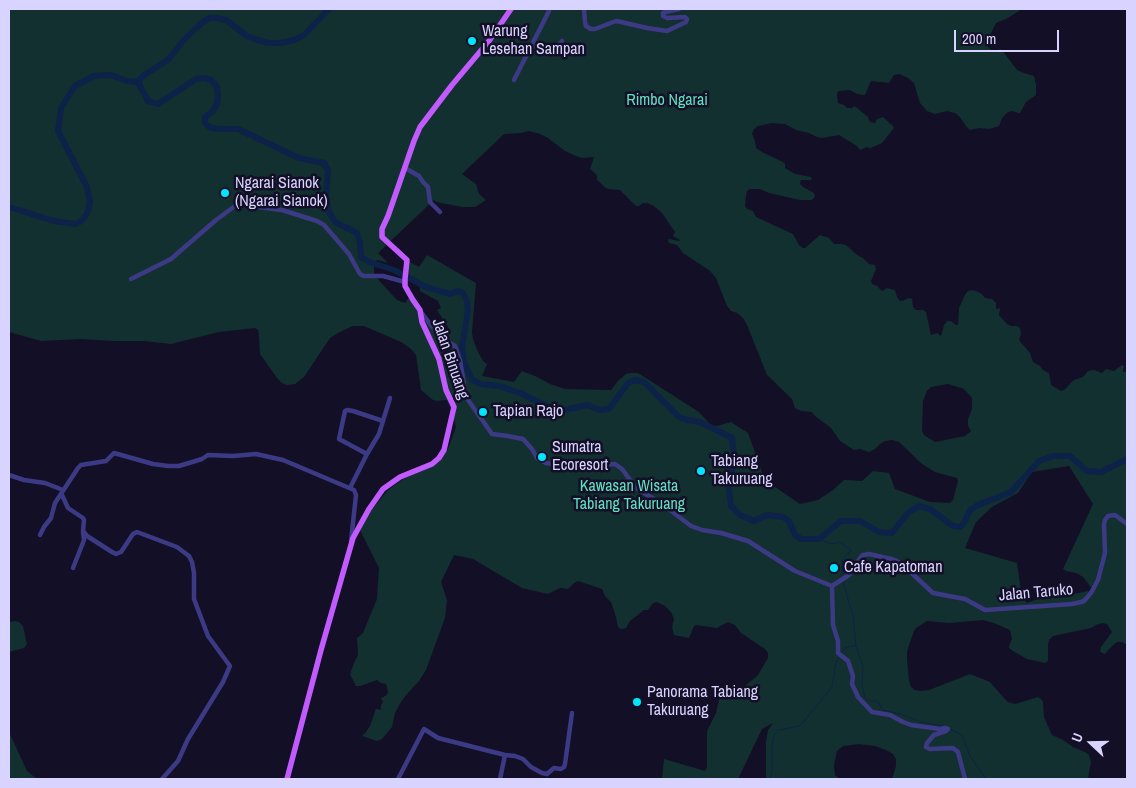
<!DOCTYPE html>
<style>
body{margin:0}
#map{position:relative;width:1136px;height:788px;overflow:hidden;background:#130f26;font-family:"Archivo Narrow",sans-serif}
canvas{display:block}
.frame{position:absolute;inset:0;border:10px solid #d9d4ff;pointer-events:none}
.north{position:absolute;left:1066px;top:718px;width:50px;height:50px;-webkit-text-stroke:4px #130f26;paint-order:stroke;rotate:291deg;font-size:14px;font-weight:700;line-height:20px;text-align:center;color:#d9d4ff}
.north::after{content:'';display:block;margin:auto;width:18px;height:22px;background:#d9d4ff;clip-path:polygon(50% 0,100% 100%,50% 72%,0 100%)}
.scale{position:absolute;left:954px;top:30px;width:105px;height:22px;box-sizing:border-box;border:2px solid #d9d4ff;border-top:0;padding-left:6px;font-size:15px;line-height:18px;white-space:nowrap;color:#d9d4ff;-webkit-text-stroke:4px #130f26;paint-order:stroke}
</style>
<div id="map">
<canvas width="1136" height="788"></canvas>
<div class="frame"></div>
<div class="north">U</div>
<div class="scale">200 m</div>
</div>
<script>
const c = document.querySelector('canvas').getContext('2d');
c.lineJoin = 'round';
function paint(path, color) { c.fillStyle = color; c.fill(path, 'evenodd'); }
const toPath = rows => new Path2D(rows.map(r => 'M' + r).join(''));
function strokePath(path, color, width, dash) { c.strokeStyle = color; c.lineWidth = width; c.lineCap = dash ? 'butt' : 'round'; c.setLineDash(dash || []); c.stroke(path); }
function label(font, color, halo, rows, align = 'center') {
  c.font = font + ' "Archivo Narrow",sans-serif'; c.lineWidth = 5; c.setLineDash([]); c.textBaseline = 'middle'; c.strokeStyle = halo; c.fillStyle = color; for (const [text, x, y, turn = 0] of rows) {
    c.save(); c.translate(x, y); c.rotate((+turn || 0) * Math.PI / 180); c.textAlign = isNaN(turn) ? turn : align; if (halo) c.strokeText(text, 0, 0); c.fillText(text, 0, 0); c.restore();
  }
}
paint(toPath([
 [9,9,1020,9,1019,11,1006,19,996,23,986,43,986,45,992,51,994,52,1000,49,1002,50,1017,70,1024,73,1034,76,1036,85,1036,95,1026,102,1020,113,1018,113,1013,111,1008,112,1002,118,999,126,989,129,979,128,970,130,966,126,960,117,955,113,947,111,935,114,927,111,920,103,914,83,908,78,899,74,894,75,889,83,871,81,865,95,857,94,850,90,839,91,837,93,837,97,838,103,844,105,847,108,852,108,854,106,856,107,868,117,870,122,875,123,877,119,883,117,893,126,894,128,882,143,871,148,866,147,861,150,858,148,857,146,839,135,822,138,817,137,809,133,796,130,785,124,772,123,758,126,754,129,752,134,755,141,756,148,762,152,783,162,785,164,785,168,795,174,811,177,812,179,810,180,801,180,800,184,803,187,814,193,815,196,813,199,811,200,800,200,769,193,760,189,750,189,747,191,746,195,745,206,747,209,753,211,756,217,793,234,799,245,803,248,805,248,820,235,829,238,834,244,841,244,846,245,857,255,863,258,869,264,875,265,876,269,871,281,872,284,877,286,882,291,887,288,895,290,897,297,900,301,902,301,909,298,912,299,913,307,916,310,923,310,926,312,931,335,937,333,941,336,944,325,947,321,951,321,956,325,958,325,959,308,965,295,967,292,971,290,976,291,982,294,985,298,992,299,996,303,996,309,1000,308,999,315,1007,324,1011,326,1017,326,1020,328,1021,334,1019,340,1030,353,1033,362,1040,366,1043,370,1049,373,1051,385,1061,391,1064,390,1074,380,1083,377,1088,371,1094,370,1102,373,1106,369,1114,371,1122,365,1124,366,1123,372,1127,372,1127,645,1122,642,1117,642,1113,645,1105,654,1102,653,1100,651,1101,647,1112,632,1107,624,1102,623,1098,624,1091,628,1053,636,1049,640,1048,645,1048,661,1045,663,1027,659,1013,651,1009,648,1009,646,1012,639,1010,630,994,623,983,620,949,623,927,621,916,628,914,631,907,651,907,659,909,681,911,687,915,690,921,691,929,690,970,674,990,682,1003,697,1008,702,1015,704,1038,697,1041,699,1043,702,1044,717,1052,735,1063,740,1073,747,1085,752,1089,755,1091,762,1088,779,892,779,896,766,896,759,893,754,886,750,875,746,859,744,843,746,837,751,835,760,834,766,835,775,839,779,766,779,766,742,768,730,773,723,762,729,738,779,662,779,664,759,702,770,704,771,706,770,707,766,707,731,716,713,720,695,727,689,745,686,758,675,768,658,768,653,765,649,741,633,735,625,728,622,717,628,696,625,694,626,689,638,674,635,672,627,674,619,671,612,665,606,657,602,653,603,648,610,644,610,630,621,626,628,621,629,618,627,616,617,611,602,605,596,602,589,578,581,574,583,568,589,560,588,548,594,522,588,473,559,454,555,441,582,447,600,445,618,426,670,419,681,407,694,401,702,395,713,392,727,382,739,377,741,362,736,366,732,370,726,376,709,377,709,381,710,381,705,383,702,381,698,387,695,388,692,386,684,381,683,377,680,360,686,356,686,350,674,354,663,358,655,357,638,363,633,377,599,379,568,360,530,370,512,387,491,400,481,434,463,448,449,456,427,452,412,447,400,437,401,433,400,421,390,416,355,411,349,403,343,364,326,353,326,338,333,330,338,304,377,295,384,287,385,282,383,277,378,260,354,259,335,258,330,255,328,219,332,171,344,144,341,113,341,81,339,41,341,9,332],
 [529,131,540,134,548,138,565,151,576,156,582,158,594,157,590,169,597,175,597,180,606,188,608,189,620,190,636,206,639,206,643,203,647,203,654,206,662,213,675,232,673,236,680,240,679,241,669,239,668,241,669,243,677,245,683,253,710,271,716,278,727,306,731,311,737,313,743,318,747,325,767,375,792,399,795,408,801,411,812,412,815,416,831,428,840,441,854,450,860,449,869,452,875,449,880,444,885,441,892,440,899,442,922,464,935,472,957,478,958,481,953,500,950,503,930,502,895,489,889,473,873,471,862,481,844,480,833,490,818,500,800,504,765,480,748,433,731,422,717,426,711,425,699,412,638,373,630,373,626,374,618,381,611,390,565,389,550,384,535,376,522,371,514,382,482,376,487,364,483,361,477,350,473,339,472,332,476,283,427,255,419,267,408,261,406,274,420,284,420,291,438,301,441,308,437,310,450,330,445,336,437,331,426,316,412,293,405,303,397,300,374,275,374,268,377,260,388,263,378,253,434,200,436,202,462,207,475,207,486,200,479,194,476,184,462,174,504,134,521,133],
 [948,384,964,389,972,398,972,409,968,419,968,426,971,431,965,436,935,442,924,435,922,431,923,401,927,391,931,387],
 [1069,466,1093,504,1063,569,1066,571,1076,573,1083,577,1093,590,1069,595,1043,597,1027,603,1022,598,1017,563,965,548,976,522,992,507,1018,493,1032,472],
 [15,621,19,622,23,626,27,644,24,648,9,652,9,622],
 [9,732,27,771,37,779,9,779]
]), '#12302f');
strokePath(toPath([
 [819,539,831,544,840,542,851,550,850,552,845,556,842,560,842,578],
 [856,646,863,667,862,684,865,698,870,701,877,701,883,710,900,714,921,722,944,726],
 [841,654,845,648,856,645,853,616,843,582],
 [950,729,962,735,970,756,986,779],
 [770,779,772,772,772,747,774,735,779,730,800,726,832,687,836,663,839,657]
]), '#0c2248', 1);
strokePath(toPath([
 [138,82,148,101,158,104,196,79,204,78,211,80,217,87,218,95,217,104,213,111,205,117,205,123,209,127,217,129,238,129,299,158,324,163,328,170,326,196,329,212,335,222,357,233,360,243,361,257,369,262,394,270,426,287,450,294,458,291,463,293,467,301,468,311,462,347,464,362,472,380,481,384,499,386,520,393,553,409,564,410,588,405,599,410,609,409,628,383,635,380,644,382,679,417,687,420,700,422,732,438,734,455,729,489,731,506,740,515,754,521,767,515,783,517,789,521,795,535,801,539,819,539,841,521,860,521,879,532,892,533,908,513,919,506,930,509,953,526,960,527,964,523,970,510,978,505,1011,492,1039,461,1053,456,1070,456,1087,471,1101,472,1127,459],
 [9,207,54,221,76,224,81,221,87,214,90,202,87,187,58,131,61,108,75,86,94,76,111,75,127,81,138,82,144,75,168,60,183,41,194,30,202,23,209,18,217,18,226,20,247,36,254,39,268,43,281,43,294,40,304,35,329,9]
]), '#0c2248', 6);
strokePath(toPath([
 [584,9,585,22,586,26,591,29,595,29,616,21,621,22,647,28,667,31,686,22,687,19,685,17,667,18,663,16,663,13,665,12,679,9],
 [532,46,554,48,558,46,562,41],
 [514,80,549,11,548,9],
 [405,168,419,176,423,182,428,187,430,202,440,212],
 [131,279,171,259,216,220,235,206,241,205,282,210,317,221,324,225,343,247,349,254,360,274,364,276,383,276,405,282],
 [421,312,440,337,455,346,460,360,466,397,492,434,508,436,523,439,532,449,537,458,546,463,560,465,591,462,602,465,615,464,622,469,636,488,662,504,691,526,702,530,721,533,748,541,795,571,832,586,849,575,861,557,863,555,869,554,891,559,897,561,903,565,933,593,965,599,985,610,1072,604,1081,602,1084,601,1091,593,1098,580,1105,553,1104,524,1105,520,1108,516,1115,515,1127,524],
 [367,454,339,439,345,411,347,410,353,411,383,421],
 [9,475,24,480,45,483,63,490],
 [350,488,367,454,379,434,390,398],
 [62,495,68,508,83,518,84,520,83,531,87,536,112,552,116,554,121,552,133,534,137,532,177,547,189,556,192,562,194,573,194,599,208,636,230,666,223,682,188,739,178,761,162,779],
 [40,535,44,527,51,518,55,503,78,468,81,465,106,461,114,453,153,464,168,466,179,466,202,459,208,455,233,456,256,454,283,460,354,490,356,495,351,541],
 [73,568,84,540,83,532],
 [832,586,833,625,838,641,838,653,848,661,853,676,852,684,858,697,872,712,890,715,903,722,911,725,940,729,945,728,948,729,946,731,934,735,927,743,926,747,930,749,953,748,958,752,965,779],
 [398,779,424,729,438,738,505,755,515,756,523,759,531,767,542,773,547,774,554,768,561,769,564,767,565,764,572,713],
 [500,779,505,755]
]), '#3d3a85', 4.5);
strokePath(toPath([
 [287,779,321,650,353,538,369,509,383,489,400,477,432,464,439,458,444,450,454,407,446,390,439,359,422,322,420,310,413,300,405,286,405,279,407,260,382,237,382,229,388,216,414,141,420,127,452,85,489,41,511,9]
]), '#c25bff', 5.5);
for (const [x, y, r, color] of [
 [472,41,5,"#00e5ff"],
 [225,193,5,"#00e5ff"],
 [483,412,5,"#00e5ff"],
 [542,457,5,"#00e5ff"],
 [701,471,5,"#00e5ff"],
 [834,568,5,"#00e5ff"],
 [637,702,5,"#00e5ff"]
]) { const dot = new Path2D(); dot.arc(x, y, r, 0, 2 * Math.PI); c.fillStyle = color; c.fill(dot); strokePath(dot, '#130f26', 2); }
label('16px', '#d9d4ff', '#130f26', [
 ["Warung",482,32],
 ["Lesehan Sampan",482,50],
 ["Ngarai Sianok",235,184],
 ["(Ngarai Sianok)",235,202],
 ["Tapian Rajo",493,412],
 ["Sumatra",552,448],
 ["Ecoresort",552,466],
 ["Tabiang",711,462],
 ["Takuruang",711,480],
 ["Cafe Kapatoman",844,568],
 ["Panorama Tabiang",647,693],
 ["Takuruang",647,711]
], 'left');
label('16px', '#5fe0c0', '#130f26', [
 ["Rimbo Ngarai",667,101],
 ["Kawasan Wisata",629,487],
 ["Tabiang Takuruang",629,505]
]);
label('16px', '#d9d4ff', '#130f26', [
 ["Jalan Binuang",450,359,71],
 ["Jalan Taruko",1036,593,-5]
]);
</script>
